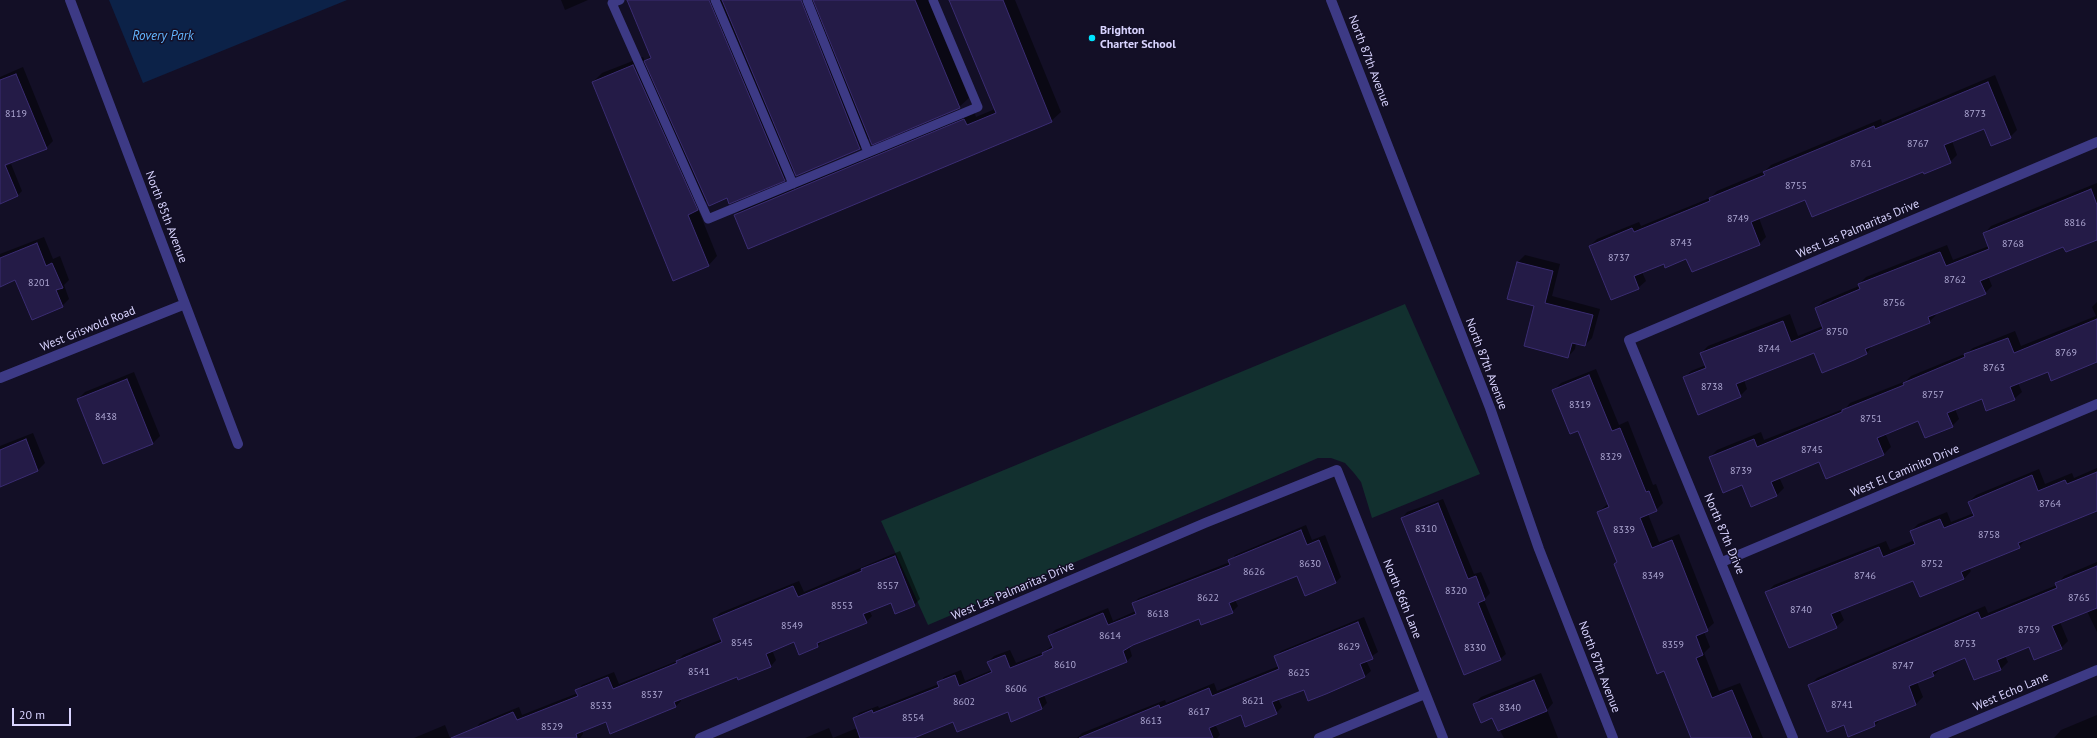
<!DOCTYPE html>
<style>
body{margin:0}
#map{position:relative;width:2097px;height:738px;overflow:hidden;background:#130f26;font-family:"PT Sans",sans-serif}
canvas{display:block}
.scale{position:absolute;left:12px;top:708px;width:59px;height:18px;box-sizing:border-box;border:2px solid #d9d4ff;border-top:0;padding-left:5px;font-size:12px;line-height:14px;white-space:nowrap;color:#d9d4ff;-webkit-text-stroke:3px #130f26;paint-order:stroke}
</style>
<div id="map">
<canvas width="2097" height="738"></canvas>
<div class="scale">20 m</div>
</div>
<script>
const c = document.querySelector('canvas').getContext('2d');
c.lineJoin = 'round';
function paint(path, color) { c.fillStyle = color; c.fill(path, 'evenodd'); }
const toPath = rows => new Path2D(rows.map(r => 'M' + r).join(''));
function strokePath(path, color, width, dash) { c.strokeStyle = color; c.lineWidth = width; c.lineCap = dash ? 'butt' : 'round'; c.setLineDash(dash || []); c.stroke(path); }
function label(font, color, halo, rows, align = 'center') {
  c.font = font + ' "PT Sans",sans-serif'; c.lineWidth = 3; c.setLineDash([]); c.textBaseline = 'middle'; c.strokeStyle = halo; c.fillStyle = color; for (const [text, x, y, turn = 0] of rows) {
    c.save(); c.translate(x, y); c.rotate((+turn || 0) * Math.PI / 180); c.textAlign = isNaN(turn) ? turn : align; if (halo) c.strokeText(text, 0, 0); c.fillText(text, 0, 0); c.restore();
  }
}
paint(toPath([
 [1405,304,1480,474,1372,518,1361,482,1354,473,1345,463,1331,458,1318,458,928,625,881,521]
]), '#12302f');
paint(toPath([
 [109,0,347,0,143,83]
]), '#0c2248');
paint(toPath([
 [561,0,588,0,565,10],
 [628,0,928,0,969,98,959,107,870,138,860,148,797,175,795,170,784,180,727,197,707,200,698,209,717,256,708,266,593,82,602,73,643,57,645,62,651,55],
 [950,0,1015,0,1061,112,1051,121,735,215,744,206,974,111,976,117,995,109],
 [23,67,53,141,46,148,0,156,0,77],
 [1995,75,2017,130,2010,137,1985,127,1952,141,1957,155,1950,162,1924,171,1806,199,1759,218,1766,237,1759,244,1664,263,1642,272,1646,281,1638,288,1590,246,1597,239,1639,222,1641,226,1710,198,1717,191,1765,171,1771,165,1881,119,1882,123],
 [11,164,22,191,17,196,0,203,0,169],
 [2097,183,2097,239,2064,246,1988,276,1992,286,1985,293,1935,313,1936,315,1929,322,1873,344,1867,353,1823,371,1815,351,1744,380,1747,389,1740,396,1684,378,1691,371,1706,365,1701,353,1708,346,1790,314,1798,336,1823,326,1816,308,1823,301,1859,286,1859,284,1866,277,1947,245,1953,260,1989,246,1984,234,1991,226],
 [44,237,53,259,60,256,69,280,64,285,69,299,62,306,16,279,0,286,0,254],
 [1525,255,1560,264,1552,296,1600,309,1592,338,1585,345,1576,343,1575,349,1568,357,1536,305,1518,262],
 [2097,302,2097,359,2048,370,2018,383,2022,392,2014,399,1982,398,1955,409,1959,419,1952,426,1919,420,1885,433,1891,447,1884,454,1820,461,1779,477,1784,488,1777,495,1743,484,1710,457,1717,450,1761,432,1764,440,1846,408,1850,403,1906,381,1911,376,1967,353,1973,348,2015,331,2021,346,2096,316,2092,307],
 [1596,369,1619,425,1628,421,1653,485,1656,484,1663,503,1656,510,1648,514,1659,542,1679,534,1714,623,1704,632,1710,647,1704,653,1719,691,1740,683,1763,738,1691,738,1664,670,1615,564,1618,561,1598,512,1609,503,1579,430,1554,390,1561,383],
 [134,372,160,436,153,443,104,463,78,399,85,392],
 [33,433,45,463,38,470,0,485,0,446],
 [2097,468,2097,510,2026,539,2019,547,1969,568,1971,571,1964,579,1913,579,1839,609,1844,620,1836,627,1767,592,1774,585,1886,541,1890,550,1915,540,1911,531,1918,524,1947,512,1951,522,1974,513,1969,502,1976,495,2039,469,2045,484,2072,473,2074,478],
 [1443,499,1474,574,1481,572,1490,593,1484,600,1506,654,1500,659,1402,518,1407,512],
 [1306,525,1312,540,1325,535,1341,577,1336,582,1298,574,1235,600,1238,606,1232,612,1199,617,1129,646,1132,656,1127,661,1044,695,1047,703,1042,708,1012,720,1008,711,954,721,912,738,805,738,829,728,833,738,857,728,854,719,859,713,878,706,879,708,939,684,944,677,961,670,965,681,992,670,988,662,994,656,1010,650,1016,663,1044,652,1053,645,1049,636,1055,630,1108,608,1113,621,1136,611,1133,603,1139,598,1230,562,1235,555],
 [900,551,920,599,914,605,891,601,869,610,872,616,866,622,823,640,818,646,795,641,772,650,776,660,771,666,738,679,737,675,680,698,681,701,675,707,606,721,582,730,583,734,580,738,478,738,475,729,480,723,519,707,522,715,578,693,577,691,582,685,614,672,619,684,677,661,683,655,722,639,714,619,720,613,799,581,804,592],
 [862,609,867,621,865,621,860,610],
 [2097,562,2097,632,2087,611,2060,622,2068,641,2061,648,2030,646,2005,656,2008,662,2001,669,1975,679,1966,657,1941,668,1934,675,1917,682,1923,697,1916,704,1882,718,1875,725,1849,736,1844,724,1810,685,1817,678,1985,606,1988,613,2057,585,2064,576],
 [1364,617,1378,652,1366,660,1371,671,1365,676,1308,700,1304,688,1278,699,1282,707,1276,713,1241,714,1215,724,1220,735,1217,738,1077,738,1082,733,1165,700,1166,703,1214,683,1217,691,1279,666,1275,657,1281,651],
 [1541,673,1553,703,1547,710,1558,738,1504,738,1493,717,1474,704,1481,697],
 [2097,715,2097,738,2054,738,2061,730],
 [445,725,450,738,414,738]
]), '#0007');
const building = toPath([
 [627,0,709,0,785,181,729,204,727,198,709,206,644,61,651,58,627,0],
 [722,0,801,0,860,149,796,176,722,0],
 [813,0,915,0,960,108,872,145,813,0],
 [949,0,1003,0,1052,122,748,249,734,215,964,119,967,125,996,113,949,0],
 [633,65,698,210,688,215,709,266,673,281,592,82,633,65],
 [16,74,47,149,5,165,18,196,0,204,0,80,16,74],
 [1988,82,2011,138,1991,146,1984,129,1944,145,1951,163,1924,174,1923,172,1812,217,1805,200,1751,222,1760,245,1692,272,1686,259,1665,268,1664,264,1634,276,1639,289,1611,300,1589,246,1632,228,1634,232,1710,201,1709,198,1765,175,1763,172,1874,126,1875,129,1988,82],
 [2091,189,2097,205,2097,240,2066,252,2063,247,1980,281,1986,294,1928,317,1930,323,1865,349,1867,354,1854,360,1822,373,1814,353,1736,384,1741,397,1698,415,1683,377,1706,368,1700,353,1783,321,1791,342,1823,329,1815,308,1860,289,1858,284,1940,252,1946,266,1989,249,1983,233,2091,189],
 [37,243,46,266,52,263,63,288,56,290,63,307,32,320,15,280,0,287,0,258,37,243],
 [1517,262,1553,271,1545,303,1593,315,1585,346,1572,343,1568,358,1524,346,1534,306,1507,299,1517,262],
 [2097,319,2097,362,2051,381,2048,372,2010,387,2015,400,1986,411,1982,399,1947,413,1953,427,1925,438,1918,421,1877,438,1884,455,1826,479,1819,462,1771,482,1777,496,1751,507,1742,485,1723,493,1709,457,1754,439,1757,447,1842,412,1842,410,1904,385,1903,383,1965,357,1964,354,2008,338,2014,353,2097,319],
 [1589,375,1612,431,1620,428,1646,492,1649,491,1657,511,1640,518,1652,548,1672,540,1708,631,1696,636,1703,655,1696,658,1712,698,1732,690,1752,738,1691,738,1664,671,1657,674,1614,564,1617,562,1597,512,1609,507,1578,431,1570,434,1552,390,1589,375],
 [127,379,153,444,103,464,77,399,127,379],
 [26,439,38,471,0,487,0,450,26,439],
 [2097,472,2097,511,2018,543,2020,548,1961,572,1964,579,1920,597,1913,581,1831,614,1837,628,1789,648,1765,592,1879,547,1883,557,1915,544,1910,531,1940,519,1944,528,1974,516,1968,502,2032,475,2038,491,2065,480,2067,484,2097,472],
 [1438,503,1468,579,1476,576,1485,600,1478,603,1501,660,1464,675,1401,518,1438,503],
 [1301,530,1307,545,1319,540,1336,583,1305,596,1297,576,1229,603,1233,613,1201,625,1199,619,1133,645,1123,651,1127,662,1038,698,1042,709,1011,722,1008,712,957,732,953,722,914,738,860,738,853,718,872,710,873,713,939,687,937,682,955,675,959,686,992,672,987,662,1005,655,1010,668,1043,655,1042,653,1053,648,1048,636,1103,613,1108,625,1136,614,1132,603,1230,565,1228,560,1301,530],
 [895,556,915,606,895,614,891,603,863,614,867,623,817,643,818,647,799,655,794,642,766,654,771,667,738,680,737,677,674,702,676,707,610,734,606,722,576,734,577,738,451,738,513,712,517,720,578,696,575,690,608,677,613,689,677,663,676,661,722,642,713,619,793,586,798,597,862,571,861,569,895,556],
 [2097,566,2097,608,2052,626,2062,649,2034,660,2029,647,1997,660,2001,670,1974,680,1965,658,1932,672,1934,676,1909,686,1916,705,1874,722,1875,726,1848,737,1844,725,1827,732,1808,685,1978,612,1981,619,2057,588,2055,583,2097,566],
 [1358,622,1373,659,1360,664,1365,677,1326,694,1308,701,1304,690,1272,702,1277,714,1245,727,1241,715,1209,728,1213,738,1079,738,1159,705,1160,708,1209,688,1212,696,1279,669,1274,656,1358,622],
 [1534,680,1547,711,1498,731,1492,718,1481,723,1473,704,1534,680]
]);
paint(building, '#241b47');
strokePath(building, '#3b2d73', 1);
strokePath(toPath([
 [620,0,612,3,708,219,978,107,933,0],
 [715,0,793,184],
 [807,0,868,152]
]), '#3d3a85', 9);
strokePath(toPath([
 [70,0,238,444],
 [0,378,185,304],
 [1722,562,2097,404],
 [700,738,1205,523,1337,470,1443,738],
 [1319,738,1425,694],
 [1793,738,1629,340,2097,142],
 [1935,738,2097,670]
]), '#3d3a85', 10);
strokePath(toPath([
 [1331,0,1490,408,1539,549,1613,738]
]), '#3d3a85', 10);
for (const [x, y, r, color] of [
 [1092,38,4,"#00e5ff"]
]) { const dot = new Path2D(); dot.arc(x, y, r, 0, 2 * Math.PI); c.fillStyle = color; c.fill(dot); strokePath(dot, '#130f26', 1.5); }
label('10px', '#aca6d1', null, [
 ["8119",16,114],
 ["8773",1975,114],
 ["8767",1918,144],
 ["8761",1861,164],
 ["8755",1796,186],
 ["8749",1738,219],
 ["8816",2075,223],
 ["8743",1681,243],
 ["8768",2013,244],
 ["8737",1619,258],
 ["8762",1955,280],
 ["8201",39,283],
 ["8756",1894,303],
 ["8750",1837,332],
 ["8744",1769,349],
 ["8769",2066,353],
 ["8763",1994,368],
 ["8738",1712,387],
 ["8757",1933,395],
 ["8319",1580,405],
 ["8438",106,417],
 ["8751",1871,419],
 ["8745",1812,450],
 ["8329",1611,457],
 ["8739",1741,471],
 ["8764",2050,504],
 ["8310",1426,529],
 ["8339",1624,530],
 ["8758",1989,535],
 ["8630",1310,564],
 ["8752",1932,564],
 ["8626",1254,572],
 ["8349",1653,576],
 ["8746",1865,576],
 ["8557",888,586],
 ["8320",1456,591],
 ["8622",1208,598],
 ["8765",2079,598],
 ["8553",842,606],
 ["8740",1801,610],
 ["8618",1158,614],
 ["8549",792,626],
 ["8759",2029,630],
 ["8614",1110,636],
 ["8545",742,643],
 ["8753",1965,644],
 ["8359",1673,645],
 ["8629",1349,647],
 ["8330",1475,648],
 ["8610",1065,665],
 ["8747",1903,666],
 ["8541",699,672],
 ["8625",1299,673],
 ["8606",1016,689],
 ["8537",652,695],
 ["8621",1253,701],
 ["8602",964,702],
 ["8741",1842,705],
 ["8533",601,706],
 ["8340",1510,708],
 ["8617",1199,712],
 ["8554",913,718],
 ["8613",1151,721],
 ["8529",552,727]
]);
label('bold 12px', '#d9d4ff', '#130f26', [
 ["Brighton",1100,31],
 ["Charter School",1100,45]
], 'left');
label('12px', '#d9d4ff', '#130f26', [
 ["North 87th Avenue",1369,61,69],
 ["North 85th Avenue",166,217,69],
 ["West Las Palmaritas Drive",1858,229,-23],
 ["West Griswold Road",88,329,-22],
 ["North 87th Avenue",1486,364,69],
 ["West El Caminito Drive",1905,471,-23],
 ["North 87th Drive",1724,534,67],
 ["West Las Palmaritas Drive",1013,591,-23],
 ["North 86th Lane",1402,599,68],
 ["North 87th Avenue",1599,667,69],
 ["West Echo Lane",2011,692,-23]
]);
label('italic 13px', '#62b6ff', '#130f26', [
 ["Rovery Park",163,36]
]);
</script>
